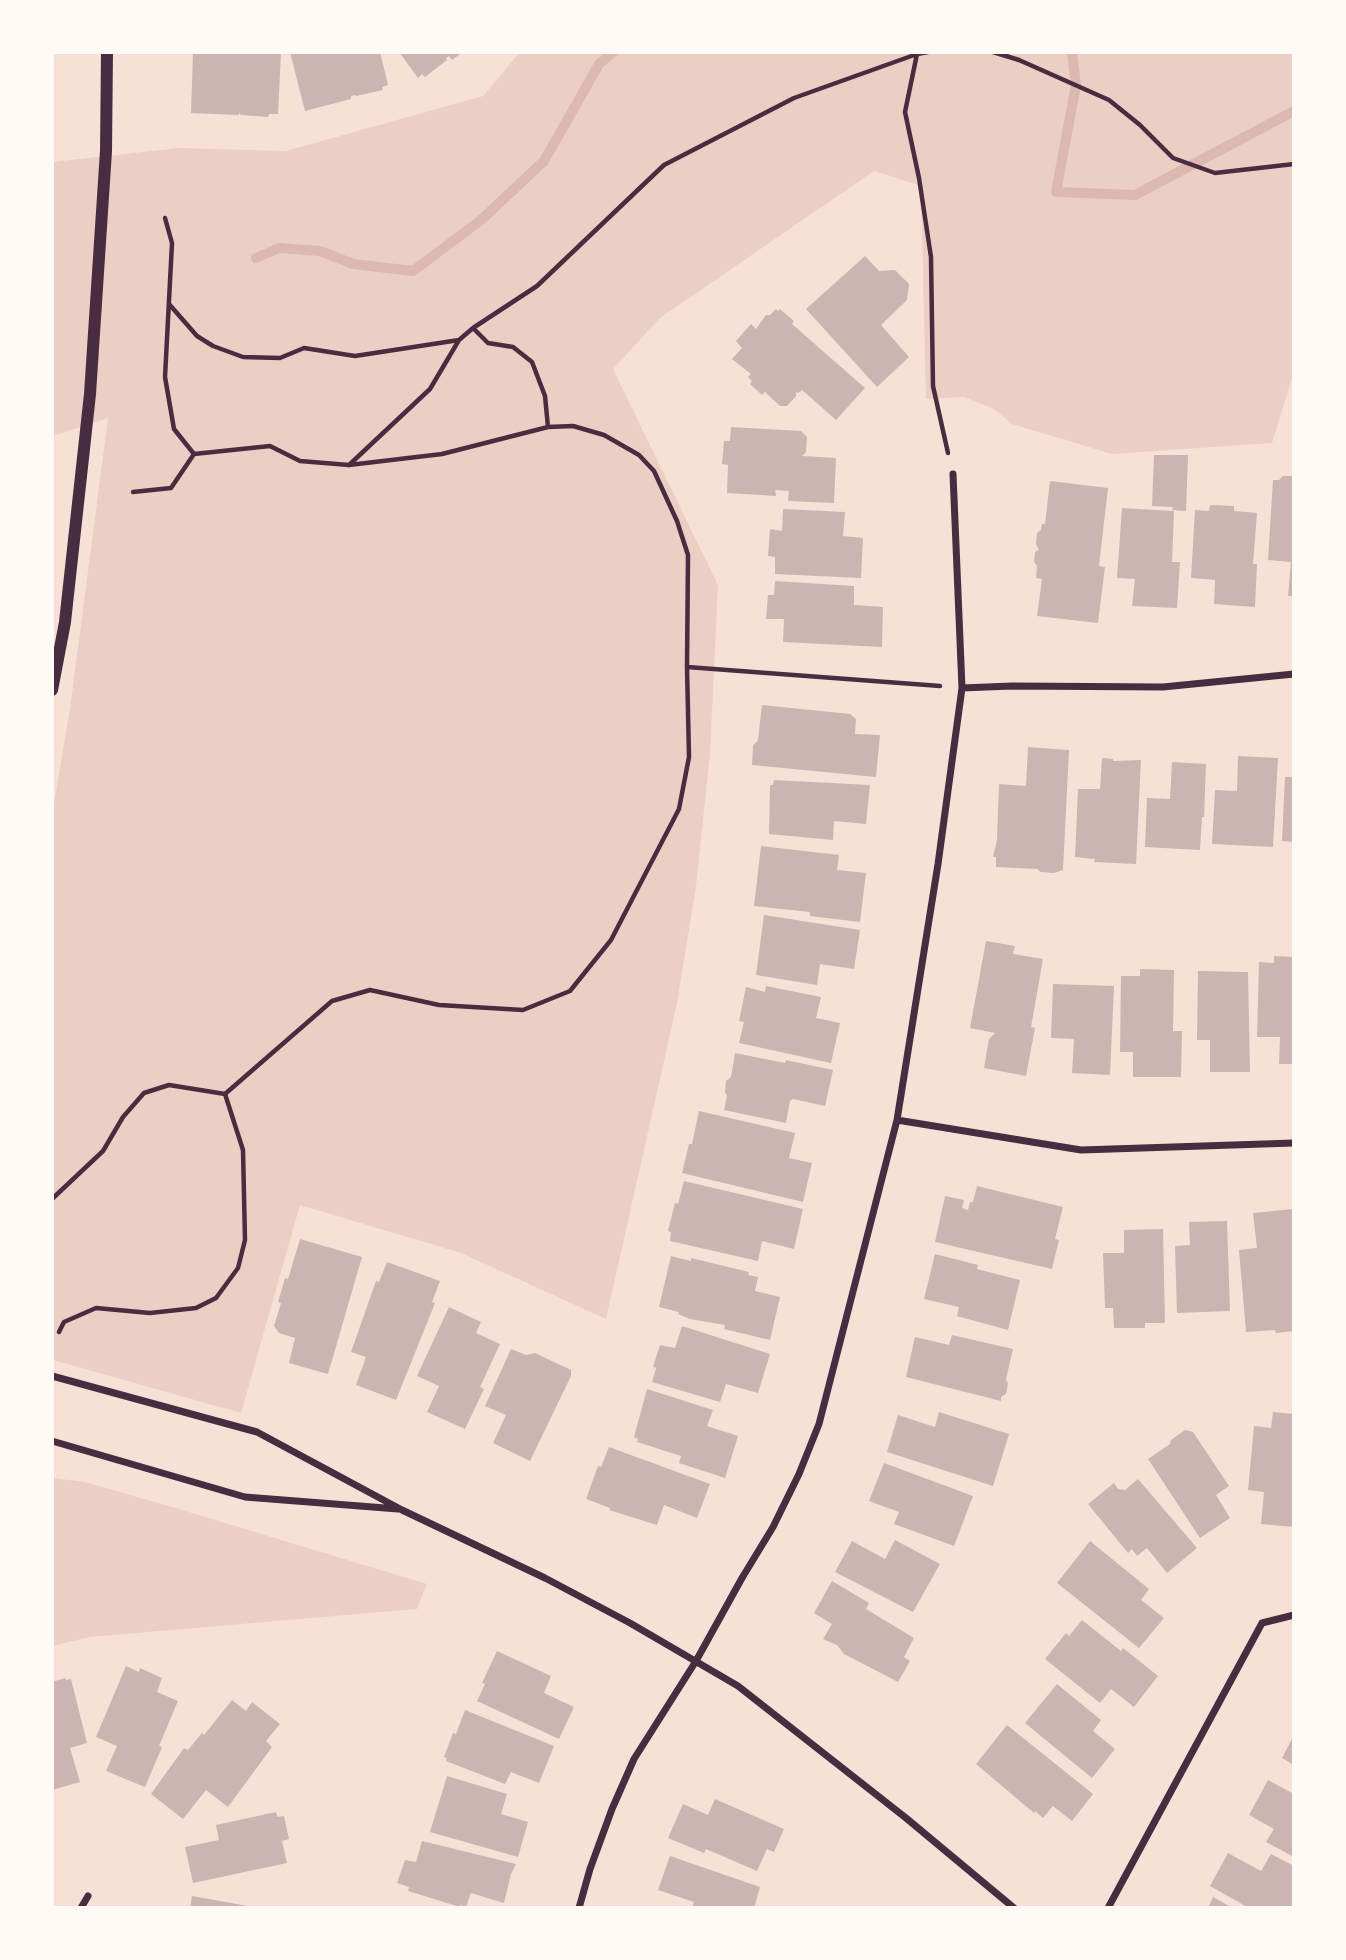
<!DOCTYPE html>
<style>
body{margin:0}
#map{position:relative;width:1346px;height:1960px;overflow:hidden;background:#f7e1d7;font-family:"Fira Sans Condensed",sans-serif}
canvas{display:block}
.frame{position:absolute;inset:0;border:54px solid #fffaf5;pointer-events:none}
</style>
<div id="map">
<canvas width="1346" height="1960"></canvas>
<div class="frame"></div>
</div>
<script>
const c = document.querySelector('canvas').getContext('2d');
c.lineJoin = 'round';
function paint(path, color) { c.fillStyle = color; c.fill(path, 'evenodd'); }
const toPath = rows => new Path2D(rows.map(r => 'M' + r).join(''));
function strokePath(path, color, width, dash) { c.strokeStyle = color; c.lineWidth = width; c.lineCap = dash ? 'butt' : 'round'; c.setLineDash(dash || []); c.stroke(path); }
paint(toPath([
 [519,53,1293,53,1293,375,1272,443,1112,454,1012,424,994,409,964,397,926,399,921,186,874,171,660,318,613,369,718,585,710,754,696,886,677,1003,606,1319,461,1253,300,1205,241,1413,53,1360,53,809,70,709,108,418,53,436,52,162,179,148,286,151,483,96],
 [53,1478,85,1482,179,1509,427,1584,417,1609,90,1637,53,1646]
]), '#ebcfc5');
strokePath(toPath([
 [1072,52,1076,85,1056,192,1135,195,1294,111],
 [256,258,279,248,320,251,353,264,413,271,481,220,544,161,599,64,613,52]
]), '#dcb8b0', 10);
paint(toPath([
 [193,52,281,52,278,114,269,114,268,117,241,115,239,113,239,115,191,113],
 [290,52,380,52,388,85,382,87,383,90,356,96,355,95,351,96,351,99,305,111],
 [399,52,463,52,452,60,449,56,446,58,447,60,425,77,422,74,418,78],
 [865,256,879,271,895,270,909,284,907,300,881,325,909,357,877,387,806,309],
 [776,309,778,311,780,309,794,321,792,324,865,388,836,420,802,390,798,393,796,392,796,396,787,406,780,406,765,392,762,395,750,384,752,381,748,377,751,374,732,359,742,348,736,341,751,324,756,329,766,315,770,315],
 [731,427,801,431,807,437,806,452,802,456,836,458,834,503,788,501,789,491,775,490,776,496,727,493,728,465,722,464,724,441,730,441],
 [1154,455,1188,455,1186,511,1172,510,1173,507,1152,506],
 [1283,476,1294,476,1294,596,1288,596,1291,562,1268,560,1273,480,1279,480],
 [1050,481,1108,488,1099,566,1105,567,1098,623,1037,616,1042,579,1036,578,1037,566,1034,562,1035,552,1039,550,1036,544,1037,533,1041,530,1042,524,1045,524],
 [1210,505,1234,506,1234,511,1257,513,1253,564,1257,564,1255,607,1214,604,1215,580,1191,578,1195,510,1209,511],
 [1122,508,1174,511,1172,562,1180,562,1177,608,1132,606,1135,579,1117,578],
 [783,509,845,512,843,536,863,538,861,578,775,574,775,557,768,556,770,529,782,531],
 [775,581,854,586,854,605,883,607,882,647,783,642,784,619,766,619,768,595,774,595],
 [762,705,850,714,856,719,855,734,880,735,876,777,752,765,753,746,758,740],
 [1028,747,1069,750,1063,870,1054,873,1041,872,1037,869,996,867,996,857,993,857,997,840,999,784,1026,786],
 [1238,756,1278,758,1273,847,1212,844,1215,790,1237,791],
 [1102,758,1113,759,1113,761,1141,760,1136,864,1094,862,1095,859,1075,857,1078,789,1100,789],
 [1172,762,1206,764,1204,817,1202,817,1200,850,1145,847,1147,798,1170,799],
 [1285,777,1294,777,1294,842,1282,841],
 [774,780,870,785,866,824,834,821,833,840,769,834,770,785,773,785],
 [761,846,839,855,837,870,866,873,860,922,810,916,810,912,754,906],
 [764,915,860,930,854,969,820,964,817,985,756,975],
 [986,941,1015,946,1013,954,1043,959,1031,1027,1035,1028,1026,1076,984,1068,989,1039,995,1033,970,1028],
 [1274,956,1294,957,1294,1064,1279,1064,1280,1037,1257,1037,1259,962,1274,963],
 [1140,969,1174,970,1173,1031,1182,1031,1181,1077,1133,1077,1133,1052,1120,1052,1121,976,1140,976],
 [1198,971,1248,972,1250,1072,1210,1072,1210,1040,1197,1040],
 [1053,984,1114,986,1110,1075,1072,1073,1074,1039,1051,1038],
 [766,986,821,997,816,1018,840,1023,831,1063,739,1043,744,1022,739,1021,746,987,765,992],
 [735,1053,785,1063,786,1060,833,1070,825,1106,793,1099,790,1101,786,1123,724,1110,727,1096,725,1092,726,1081,731,1077],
 [699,1111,795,1133,789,1158,812,1163,803,1202,682,1173,689,1144,692,1144],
 [684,1181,803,1209,794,1249,762,1241,758,1261,670,1241,671,1232,668,1231,675,1203,678,1204],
 [977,1186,1063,1207,1055,1239,1059,1240,1052,1269,935,1242,945,1196,964,1200,962,1208,968,1210,970,1202,973,1202],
 [1293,1209,1294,1331,1276,1333,1275,1330,1246,1332,1239,1250,1257,1248,1253,1213],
 [1227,1221,1230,1311,1177,1313,1175,1246,1190,1245,1189,1222],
 [1163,1229,1165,1323,1145,1323,1145,1328,1114,1328,1113,1308,1105,1308,1103,1253,1124,1253,1124,1230],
 [300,1239,362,1257,328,1374,289,1363,295,1338,279,1333,274,1326,281,1303,278,1302,285,1278,288,1279],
 [935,1254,978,1265,977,1269,1020,1280,1008,1330,957,1316,959,1307,924,1299],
 [671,1256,691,1261,691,1258,749,1272,748,1275,758,1277,755,1291,780,1297,770,1340,724,1329,725,1325,690,1319,678,1314,679,1312,659,1307],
 [387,1262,440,1281,432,1302,435,1303,396,1400,356,1385,366,1357,351,1352,376,1281,379,1282],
 [449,1307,481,1322,476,1333,500,1344,480,1387,484,1389,465,1429,427,1412,439,1386,417,1376],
 [682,1326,770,1354,758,1393,726,1384,720,1402,652,1382,656,1368,653,1367,660,1345,675,1348],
 [952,1335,1013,1349,1006,1379,1008,1384,1006,1394,1001,1397,1001,1401,906,1377,915,1337,949,1345],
 [511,1349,526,1355,535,1353,571,1370,571,1376,530,1461,493,1443,506,1415,485,1406],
 [647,1389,713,1410,707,1426,738,1436,725,1478,679,1463,681,1456,637,1442,638,1439,634,1437],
 [939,1412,1009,1434,993,1486,887,1452,898,1415,935,1427],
 [1273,1412,1294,1414,1294,1527,1261,1524,1264,1492,1248,1490,1254,1426,1271,1428],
 [1185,1430,1193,1432,1229,1486,1216,1495,1230,1518,1200,1538,1148,1459,1170,1444,1171,1440],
 [609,1447,710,1484,697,1518,664,1505,657,1525,609,1510,610,1508,586,1499,598,1466,601,1467],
 [884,1463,973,1496,954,1546,894,1524,899,1512,869,1501],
 [1138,1479,1197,1548,1167,1573,1147,1548,1137,1556,1132,1549,1128,1553,1088,1504,1114,1483,1118,1489,1125,1490],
 [895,1540,940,1564,913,1612,835,1572,852,1541,885,1559],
 [1090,1541,1149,1589,1141,1600,1164,1618,1139,1648,1057,1583],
 [832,1581,869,1603,866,1609,914,1638,904,1657,910,1661,898,1682,844,1654,837,1645,823,1639,832,1624,814,1613],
 [1082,1620,1121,1651,1123,1648,1158,1676,1134,1707,1111,1689,1100,1703,1045,1659,1066,1633,1069,1636],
 [497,1651,551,1676,544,1693,574,1707,559,1739,477,1701,485,1684,482,1683],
 [126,1666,139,1672,140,1668,162,1678,157,1692,178,1701,159,1746,162,1747,145,1787,106,1771,117,1746,96,1737],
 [65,1678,66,1680,71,1679,87,1743,70,1748,80,1782,52,1790,52,1682],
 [1057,1684,1101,1720,1093,1731,1115,1749,1092,1778,1025,1723],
 [232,1700,246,1711,252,1702,280,1724,266,1741,272,1747,228,1807,206,1790,183,1819,151,1794,184,1748,188,1750,202,1733,204,1735],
 [465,1710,554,1746,539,1783,511,1772,505,1784,446,1761,447,1758,444,1757,453,1733,456,1734],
 [1007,1725,1093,1794,1072,1821,1053,1806,1043,1818,1035,1811,1034,1813,976,1764],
 [1294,1735,1294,1765,1282,1758],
 [447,1776,507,1794,501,1814,528,1822,518,1857,430,1832],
 [1268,1780,1294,1794,1294,1857,1266,1842,1274,1829,1249,1815],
 [715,1799,784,1829,774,1852,767,1849,757,1871,706,1849,704,1853,668,1838,683,1804,708,1815],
 [276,1812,277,1817,284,1816,289,1839,282,1841,287,1863,193,1883,185,1847,219,1840,216,1825],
 [422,1841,516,1864,511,1874,504,1903,471,1893,466,1907,460,1905,460,1907,408,1891,409,1887,397,1883,405,1860,416,1862],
 [1228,1853,1261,1871,1271,1854,1294,1866,1294,1908,1249,1908,1210,1886],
 [670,1856,760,1887,754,1908,692,1908,694,1902,658,1890],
 [192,1896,248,1906,248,1908,190,1908],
 [1213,1897,1233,1908,1208,1908]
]), '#ccb4b1');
strokePath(toPath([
 [993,52,1019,60,1109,100,1140,125,1173,158,1215,173,1294,164],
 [917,54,905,112,919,178,931,257,933,386,948,453],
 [165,218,172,243,165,377,174,429,194,454],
 [169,304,197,336,213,346,243,357,280,358,304,348,355,356,459,340,473,328,537,286,664,165,794,98,917,54,928,52],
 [473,328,488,343,513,347,532,362,545,396,548,427],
 [349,465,430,389,459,340],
 [133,492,171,488,194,454,270,446,300,461,349,465,442,454,548,427,573,426,604,435,639,455,654,471,677,521,688,555,687,667],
 [52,1199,103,1151,123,1117,144,1093,169,1085,225,1094,332,1001,370,990,439,1005,523,1010,570,991,611,940,679,809,689,757,687,667,940,686],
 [59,1332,64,1322,96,1308,150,1313,196,1308,216,1298,238,1268,245,1240,243,1150,225,1094]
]), '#4a2c40', 4.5);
strokePath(toPath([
 [953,474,962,688,938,864,897,1120,1081,1150,1294,1143],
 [962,688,1012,686,1163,687,1294,674],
 [52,1376,257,1432,402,1510,545,1578,630,1623,738,1686,906,1818,1014,1908],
 [52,1441,245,1497,398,1509],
 [81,1908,88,1896],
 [579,1908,590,1869,612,1809,634,1759,696,1661,742,1578,773,1527,799,1474,819,1424,897,1120],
 [1108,1908,1262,1623,1294,1615]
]), '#4a2c40', 7);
strokePath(toPath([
 [52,690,65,622,90,394,106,151,107,52]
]), '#4a2c40', 12);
</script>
